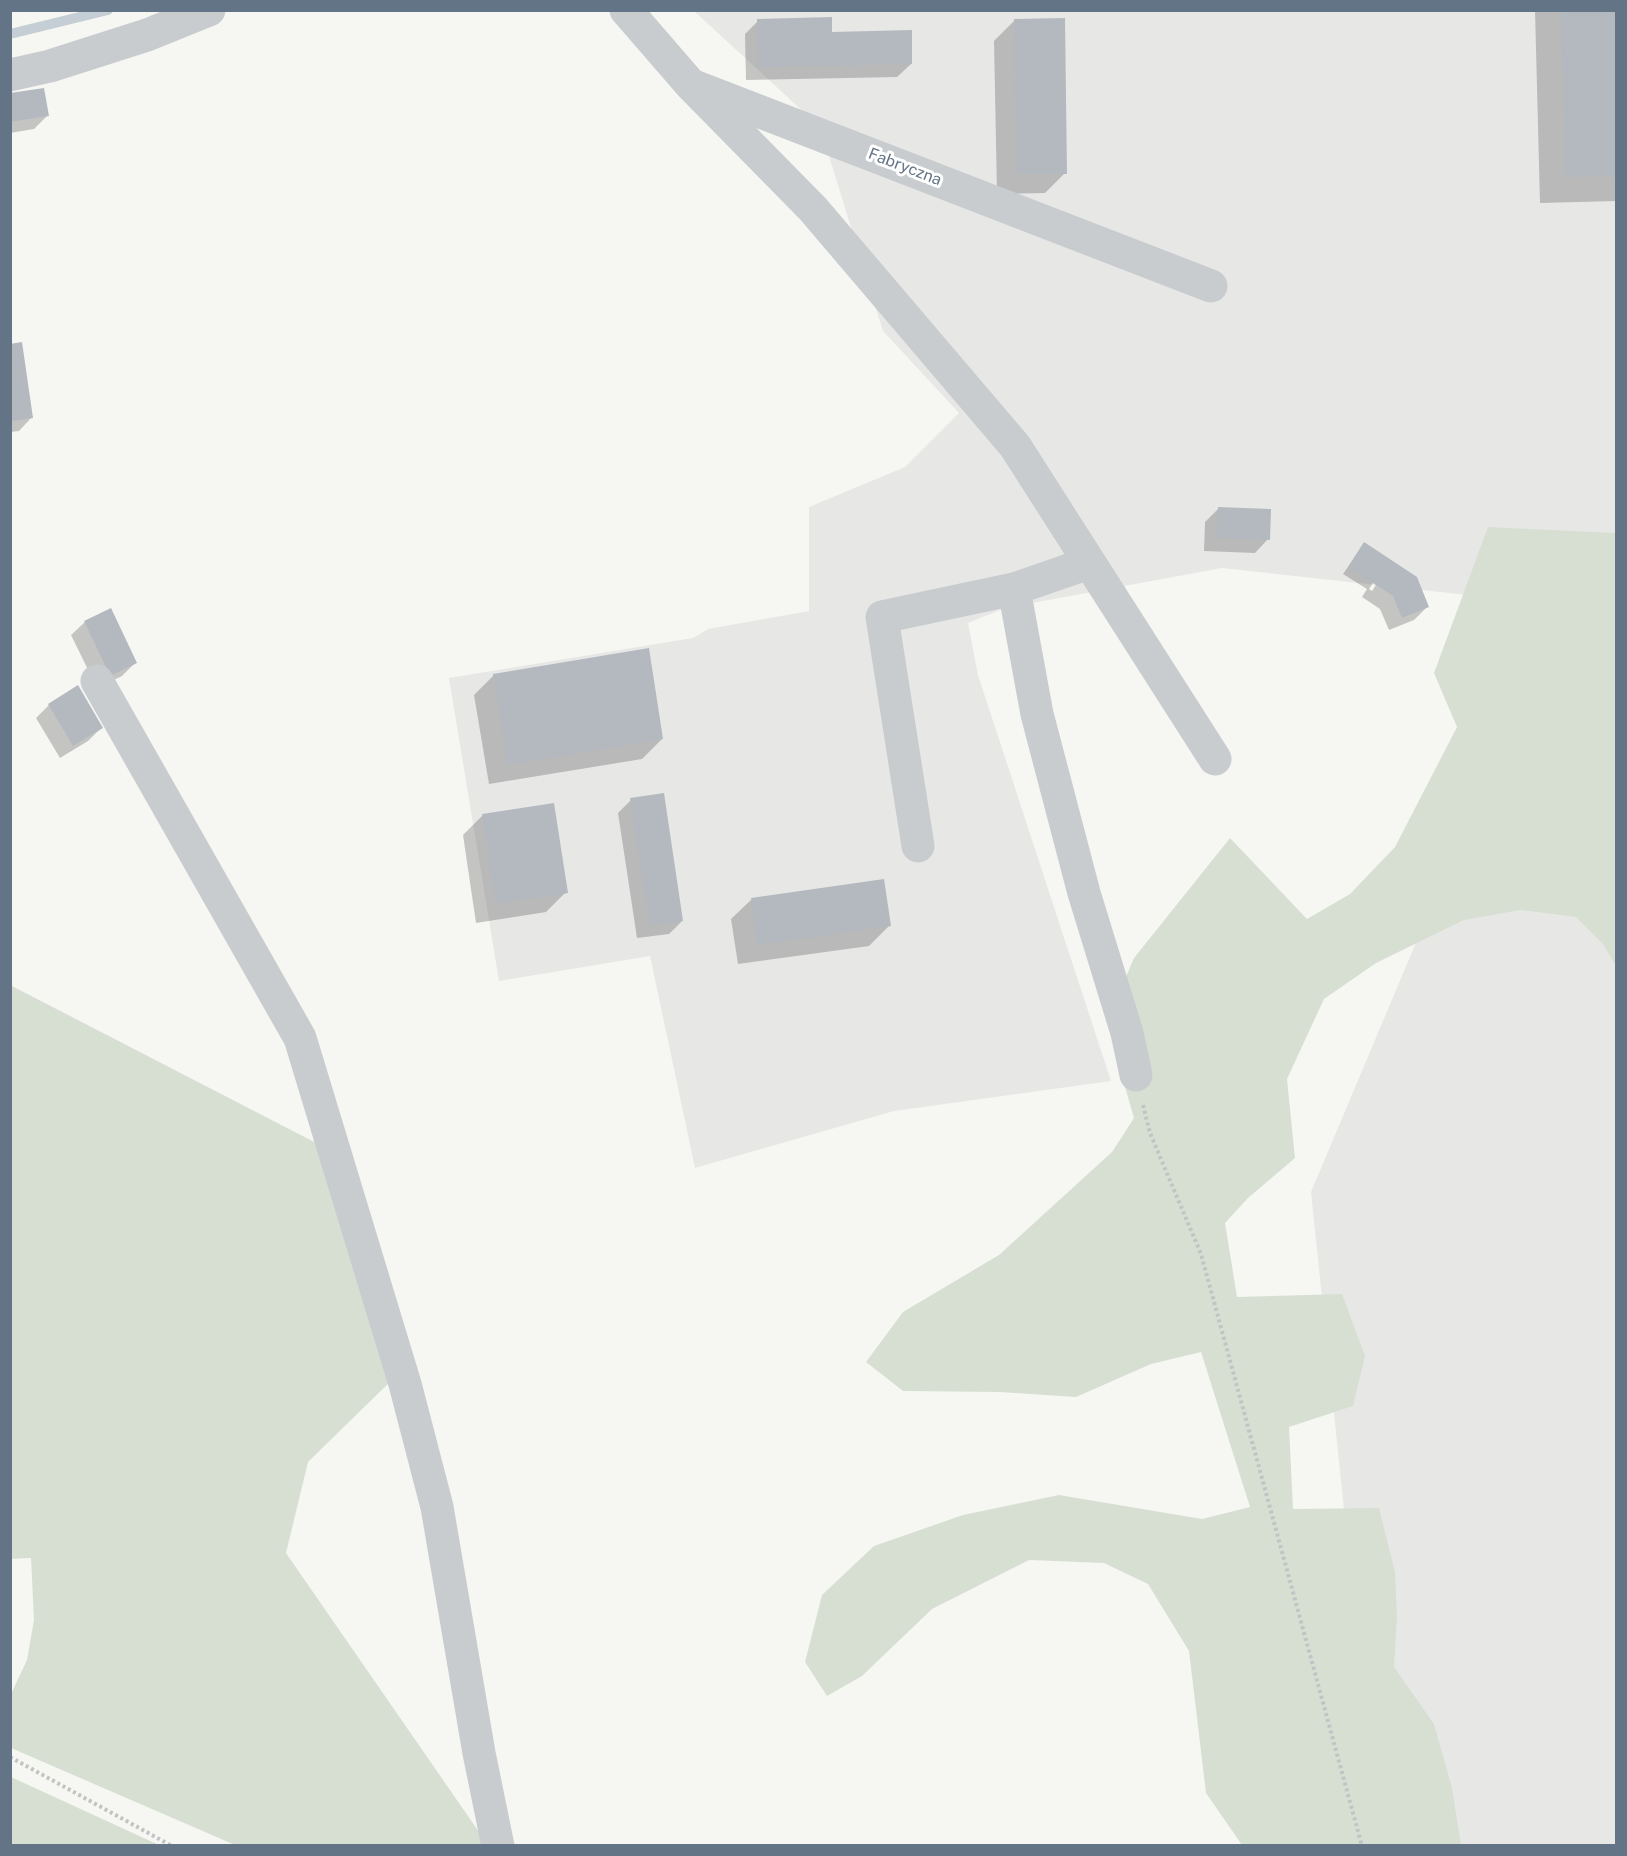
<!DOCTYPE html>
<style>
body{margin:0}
#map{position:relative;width:1627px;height:1856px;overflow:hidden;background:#f6f7f3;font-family:"Public Sans",sans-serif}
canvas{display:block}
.frame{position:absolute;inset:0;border:12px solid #637486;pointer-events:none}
</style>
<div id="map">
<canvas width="1627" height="1856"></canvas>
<div class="frame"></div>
</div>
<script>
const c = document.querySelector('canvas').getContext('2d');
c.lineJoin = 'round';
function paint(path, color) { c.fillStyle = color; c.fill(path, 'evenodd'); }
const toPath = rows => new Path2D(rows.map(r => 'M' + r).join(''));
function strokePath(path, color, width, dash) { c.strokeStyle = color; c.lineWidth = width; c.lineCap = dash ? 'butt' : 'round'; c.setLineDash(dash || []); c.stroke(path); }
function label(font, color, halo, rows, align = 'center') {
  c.font = font + ' "Public Sans",sans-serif'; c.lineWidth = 6; c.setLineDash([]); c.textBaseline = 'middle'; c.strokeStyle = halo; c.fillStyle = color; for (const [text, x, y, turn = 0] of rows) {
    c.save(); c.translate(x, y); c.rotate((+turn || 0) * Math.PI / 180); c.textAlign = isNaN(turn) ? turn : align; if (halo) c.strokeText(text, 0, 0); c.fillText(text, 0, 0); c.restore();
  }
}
paint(toPath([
 [694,11,1616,11,1616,1845,1425,1845,1363,1693,1311,1192,1558,605,1222,568,1005,608,968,623,978,675,1111,1081,894,1111,695,1168,650,956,499,981,449,678,693,638,708,629,809,611,809,507,905,467,959,413,883,331,820,127]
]), '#e7e8e6');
paint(toPath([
 [1488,527,1616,533,1616,966,1603,944,1576,917,1521,910,1464,920,1376,963,1324,999,1287,1079,1295,1158,1248,1198,1225,1223,1237,1297,1342,1294,1365,1356,1353,1406,1289,1427,1293,1509,1379,1508,1395,1572,1397,1617,1394,1667,1434,1724,1452,1788,1461,1845,1242,1845,1206,1793,1189,1651,1148,1584,1104,1563,1029,1560,932,1609,862,1676,827,1696,805,1662,822,1595,874,1546,963,1515,1059,1495,1202,1519,1250,1507,1201,1352,1151,1364,1076,1397,1000,1392,903,1391,866,1362,903,1312,999,1255,1112,1152,1134,1118,1116,1056,1119,993,1134,958,1230,838,1307,919,1350,894,1395,847,1457,727,1434,673],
 [10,985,322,1146,393,1379,308,1462,286,1553,488,1845,235,1845,11,1748,11,1694,27,1660,34,1620,31,1558,10,1559],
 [10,1777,11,1777,159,1845,11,1845]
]), '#d7dfd3');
paint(toPath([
 [1535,10,1616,10,1616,201,1540,203],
 [758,21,911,64,897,77,746,80,745,34],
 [1014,21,1065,173,1045,193,997,194,994,41],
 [10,94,47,116,34,129,10,133],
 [10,345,32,417,19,431,10,432],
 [1219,508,1268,539,1255,553,1204,551,1205,522],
 [1364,544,1427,607,1414,620,1389,630,1380,609,1362,597,1367,589,1343,574],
 [1378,575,1382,575,1372,591,1369,589],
 [111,610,135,663,122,676,97,688,71,635,85,622],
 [494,675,662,739,642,759,489,784,474,695],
 [49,705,101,728,88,741,60,758,36,718],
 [631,800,682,921,669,934,637,938,618,813],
 [483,815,566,892,546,912,476,923,463,835],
 [751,900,889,926,869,946,738,964,731,919]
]), '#0003');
strokePath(toPath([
 [10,34,108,10]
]), '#c5ced4', 10);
paint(toPath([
 [1561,10,1616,10,1616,176,1566,177],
 [832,17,832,32,912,30,912,64,758,67,757,19],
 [1065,18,1067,174,1016,174,1014,19],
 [44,88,49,116,10,122,10,93],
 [22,342,33,418,13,421,10,413,10,344],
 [1218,507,1271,509,1270,540,1217,538],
 [1364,542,1417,577,1429,607,1402,618,1393,596,1348,567],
 [111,608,137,663,110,676,84,621],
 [649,648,663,739,508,765,493,674],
 [78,685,103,728,73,746,48,704],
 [664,793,683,921,650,926,630,798],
 [554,803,568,893,496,904,482,814],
 [884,879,891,926,757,945,751,898]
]), '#b3b9bf');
strokePath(toPath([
 [1143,1105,1150,1133,1201,1254,1362,1846],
 [10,1757,172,1846]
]), '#c2c3c5', 4, [3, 3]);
strokePath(toPath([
 [626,10,691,85,1211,286],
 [10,75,50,66,147,35,209,10],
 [691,85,813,209,1015,446,1215,759],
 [1014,589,1037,714,1084,893,1127,1033,1136,1075],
 [97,681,300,1038,405,1384,437,1507,479,1753,498,1846],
 [918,846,882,617,1014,589,1089,563]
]), '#c9cccf', 33);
label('16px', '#637486', '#fff', [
 ["Fabryczna",905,167,21]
]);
</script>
